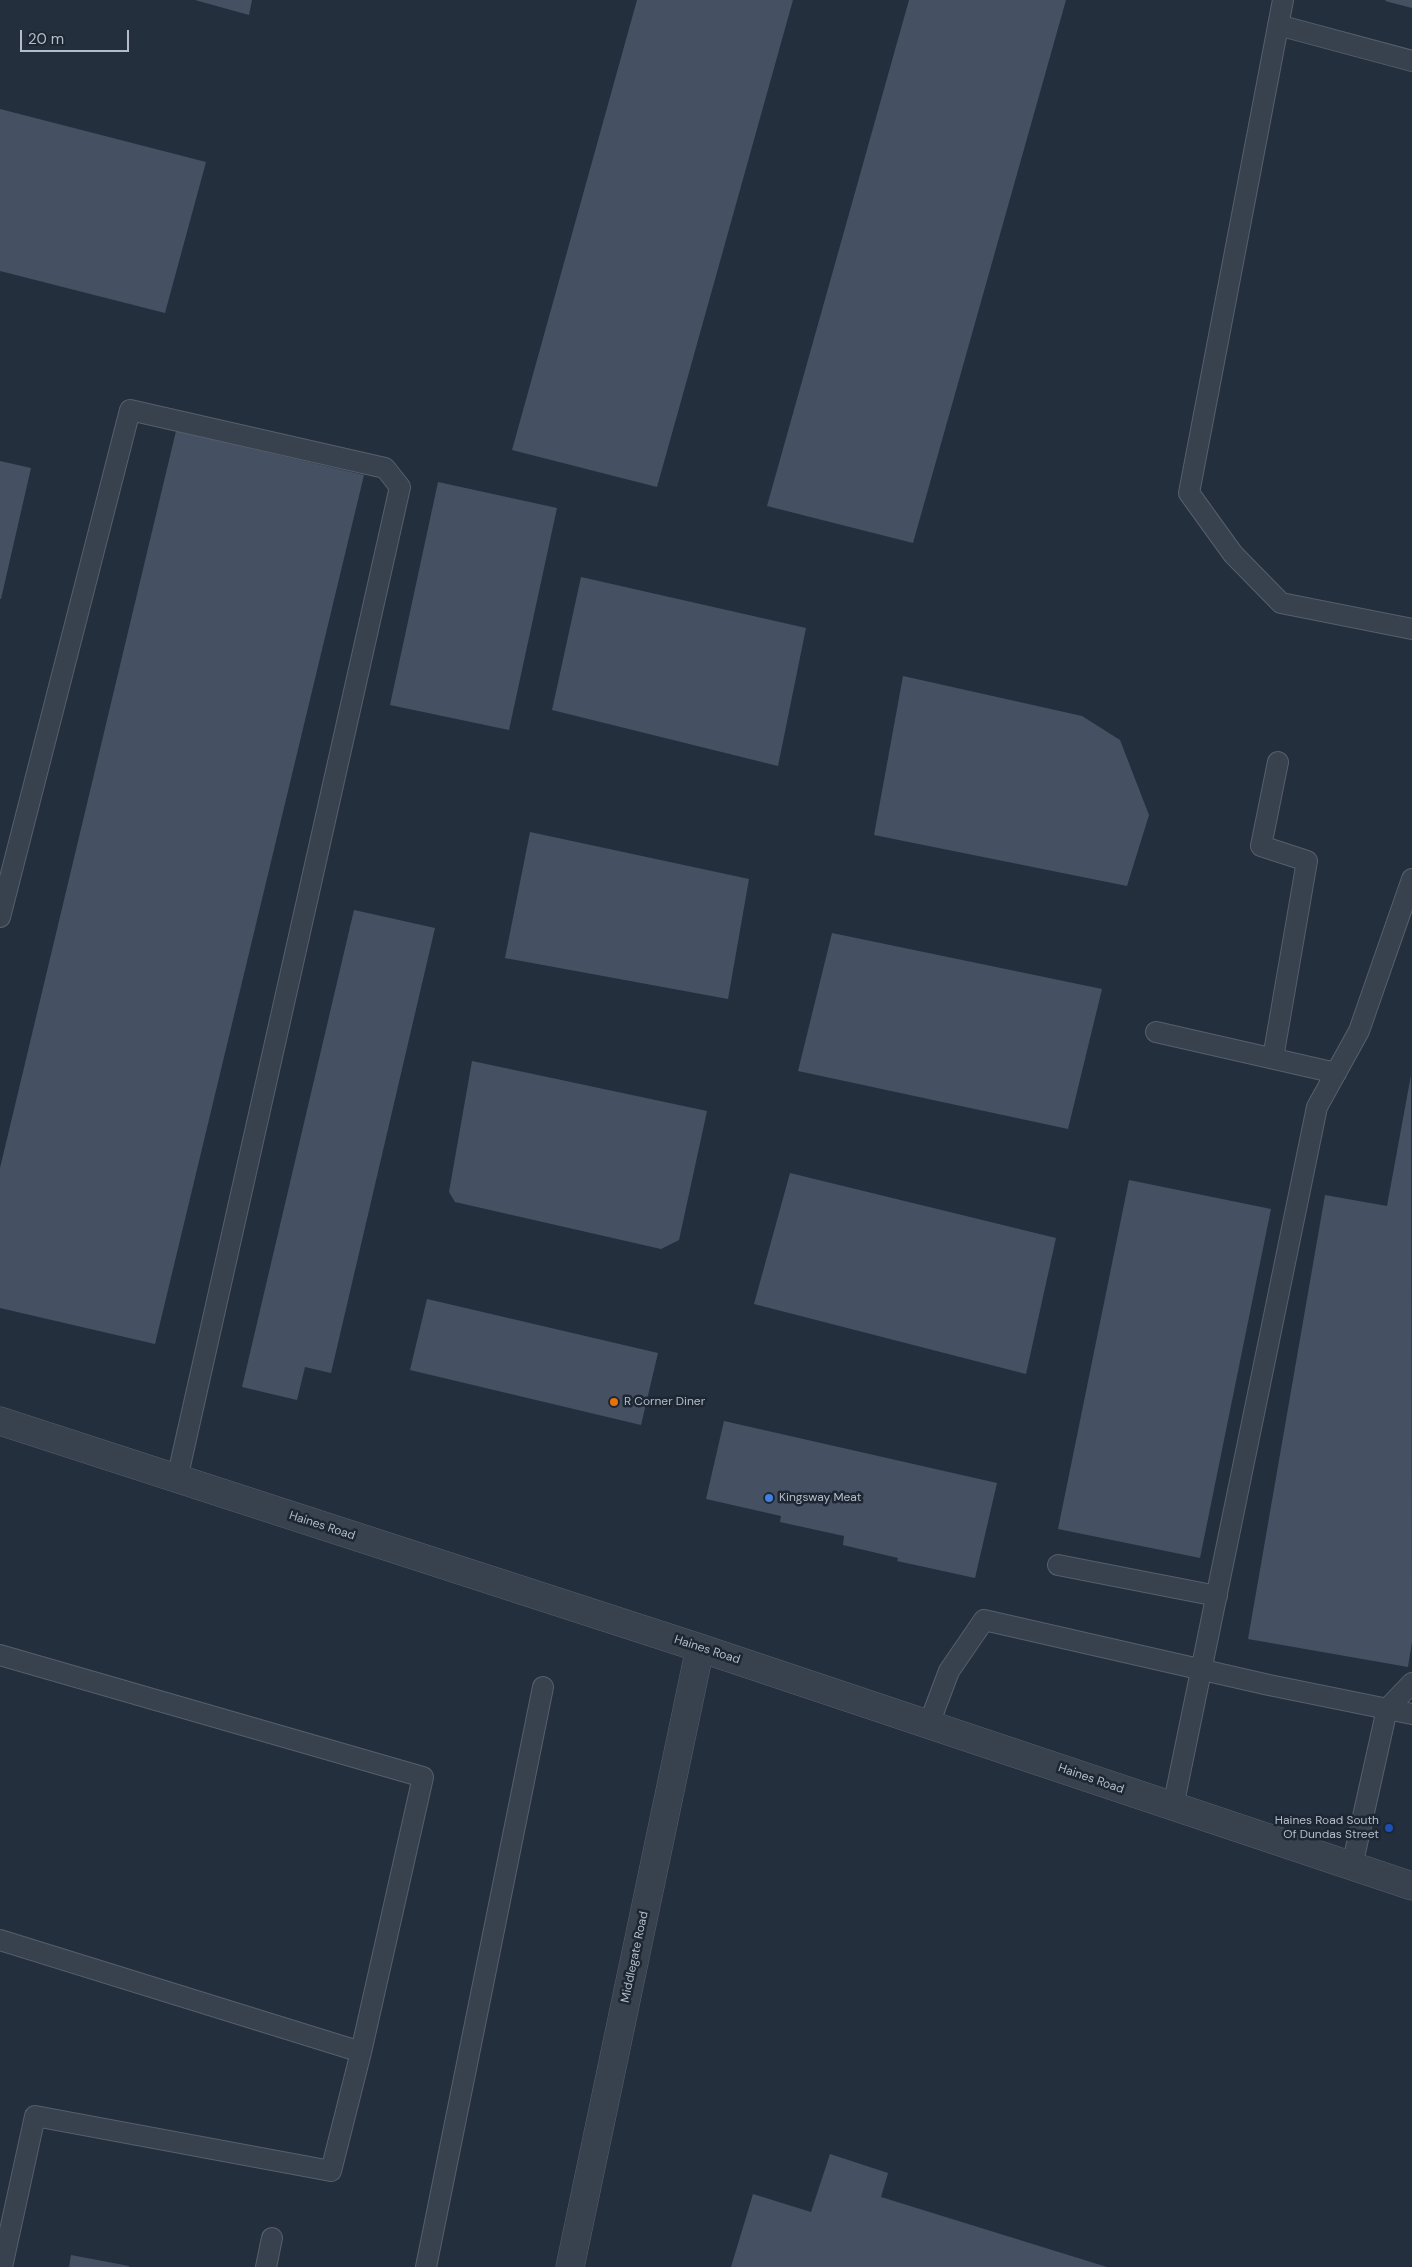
<!DOCTYPE html>
<style>
body{margin:0}
#map{position:relative;width:1412px;height:2267px;overflow:hidden;background:#242f3e;font-family:"DM Sans",sans-serif}
canvas{display:block}
.scale{position:absolute;left:20px;top:30px;width:109px;height:22px;box-sizing:border-box;border:2px solid #b4bcc9;border-top:0;padding-left:6px;font-size:15px;line-height:18px;white-space:nowrap;color:#b4bcc9;-webkit-text-stroke:4px #1d2633;paint-order:stroke}
</style>
<div id="map">
<canvas width="1412" height="2267"></canvas>
<div class="scale">20 m</div>
</div>
<script>
const c = document.querySelector('canvas').getContext('2d');
c.lineJoin = 'round';
function paint(path, color) { c.fillStyle = color; c.fill(path, 'evenodd'); }
const toPath = rows => new Path2D(rows.map(r => 'M' + r).join(''));
function strokePath(path, color, width, dash) { c.strokeStyle = color; c.lineWidth = width; c.lineCap = dash ? 'butt' : 'round'; c.setLineDash(dash || []); c.stroke(path); }
function label(font, color, halo, rows, align = 'center') {
  c.font = font + ' "DM Sans",sans-serif'; c.lineWidth = 5; c.setLineDash([]); c.textBaseline = 'middle'; c.strokeStyle = halo; c.fillStyle = color; for (const [text, x, y, turn = 0] of rows) {
    c.save(); c.translate(x, y); c.rotate((+turn || 0) * Math.PI / 180); c.textAlign = isNaN(turn) ? turn : align; if (halo) c.strokeText(text, 0, 0); c.fillText(text, 0, 0); c.restore();
  }
}
paint(toPath([
 [195,0,252,0,249,15],
 [637,0,793,0,657,487,512,450],
 [909,0,1066,0,913,543,767,506],
 [1412,0,1412,8,1385,1,1386,0],
 [0,109,206,162,165,313,0,271],
 [176,431,364,475,155,1344,0,1308,0,1168],
 [0,461,31,468,1,599,0,599],
 [438,482,557,508,509,730,390,705],
 [581,577,806,628,778,766,552,710],
 [903,676,1082,716,1120,740,1149,815,1127,886,874,835],
 [530,832,749,879,728,999,505,958],
 [354,910,435,928,331,1373,305,1367,297,1400,242,1387],
 [832,933,1102,989,1068,1129,798,1071],
 [472,1061,707,1111,679,1240,661,1249,455,1202,449,1192],
 [1411,1075,1412,1642,1408,1667,1248,1639,1325,1195,1387,1206],
 [790,1173,1056,1238,1026,1374,754,1304],
 [1129,1180,1271,1209,1200,1558,1058,1529],
 [427,1299,658,1353,641,1425,410,1370],
 [724,1421,997,1483,975,1578,897,1561,898,1558,843,1545,844,1536,780,1522,781,1516,706,1499],
 [830,2154,888,2173,881,2197,1107,2267,731,2267,753,2194,811,2212],
 [71,2255,129,2266,129,2267,69,2267]
]), '#455162');
const lane = toPath([
 [1283,0,1189,493,1233,554,1281,603,1412,629],
 [1278,25,1412,61],
 [0,917,130,410,385,468,400,487,177,1479],
 [1156,1032,1336,1073],
 [1273,1058,1307,861,1261,846,1278,762],
 [1058,1565,1217,1596],
 [0,1655,423,1777,361,2052,331,2171,35,2116,2,2267],
 [929,1724,949,1671,984,1620,1269,1685,1412,1714],
 [1173,1807,1317,1107,1359,1031,1412,879],
 [1352,1866,1387,1709,1412,1683],
 [0,1940,361,2052],
 [266,2267,272,2238],
 [426,2267,543,1687]
]);
const street = toPath([
 [0,1421,700,1648,1412,1886],
 [570,2267,700,1648]
]);
strokePath(lane, '#565f6c', 22);
strokePath(street, '#565f6c', 29);
strokePath(lane, '#38414e', 20);
strokePath(street, '#38414e', 28);
for (const [x, y, r, color] of [
 [614,1402,5,"#e8710a"],
 [769,1498,5,"#3f7fe0"],
 [1389,1828,5,"#1a4fb4"]
]) { const dot = new Path2D(); dot.arc(x, y, r, 0, 2 * Math.PI); c.fillStyle = color; c.fill(dot); strokePath(dot, '#1d2633', 2); }
label('12px', '#b4bcc9', '#1d2633', [
 ["R Corner Diner",624,1402],
 ["Kingsway Meat",779,1498],
 ["Haines Road South",1379,1821,"right"],
 ["Of Dundas Street",1379,1835,"right"]
], 'left');
label('12px', '#b4bcc9', '#1d2633', [
 ["Haines Road",322,1526,18],
 ["Haines Road",707,1650,18],
 ["Haines Road",1091,1779,19],
 ["Middlegate Road",635,1957,-78]
]);
</script>
